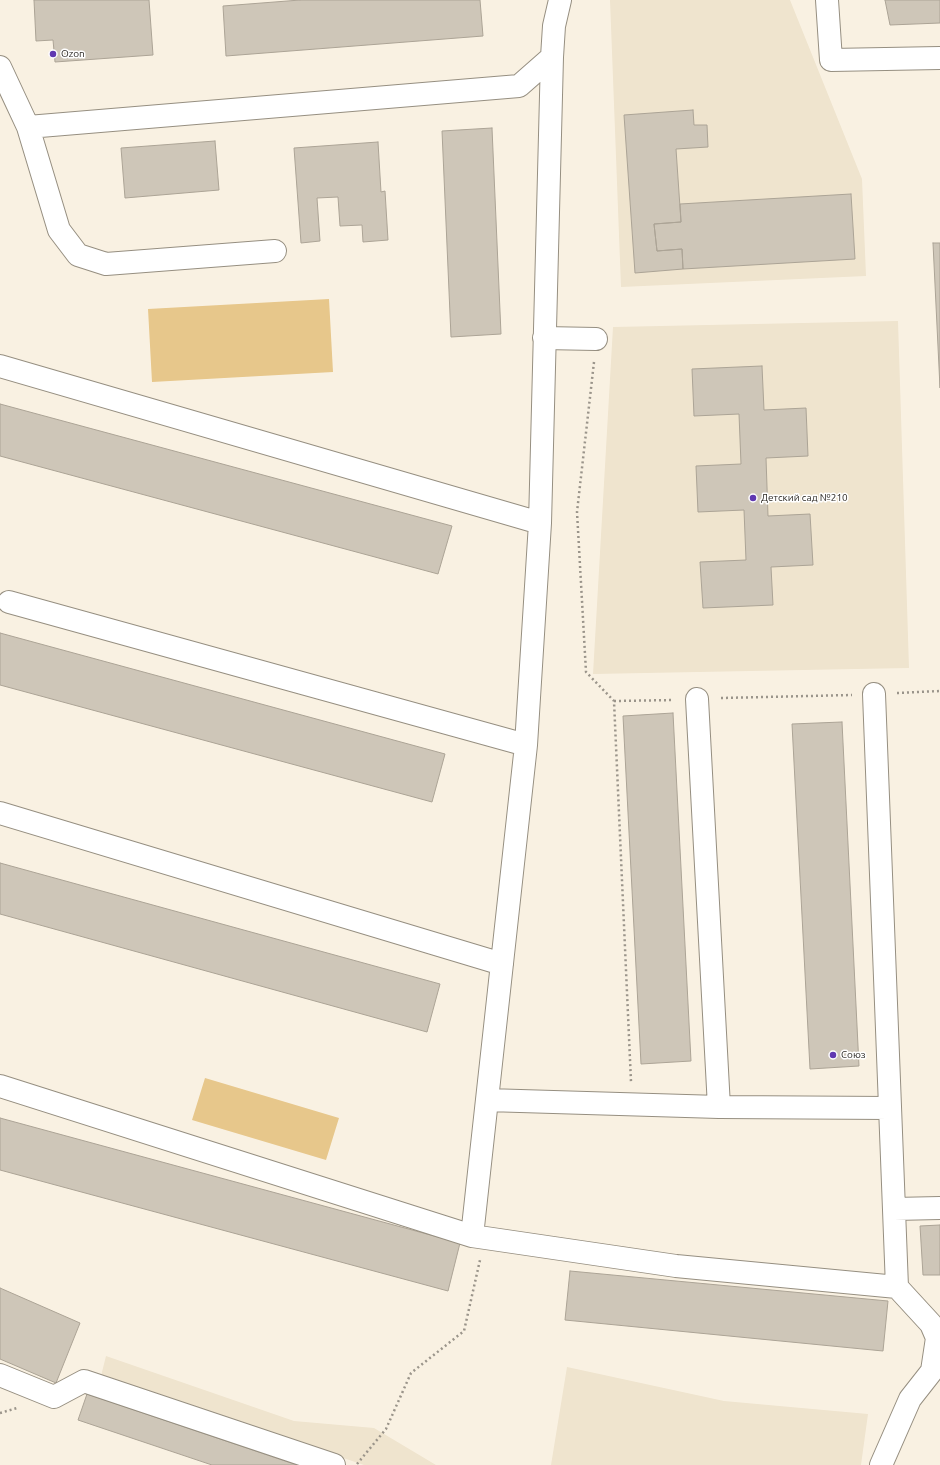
<!DOCTYPE html>
<meta charset="utf-8">
<style>
body{margin:0}
canvas{display:block;background:#f9f1e2}
</style>
<canvas width="940" height="1465"></canvas>
<script>
const c = document.querySelector('canvas').getContext('2d');
c.lineJoin = 'round';
function paint(path, color) { c.fillStyle = color; c.fill(path, 'evenodd'); }
const toPath = rows => new Path2D(rows.map(r => 'M' + r).join(''));
function strokePath(path, color, width, dash) { c.strokeStyle = color; c.lineWidth = width; c.lineCap = dash ? 'butt' : 'round'; c.setLineDash(dash || []); c.stroke(path); }
function label(font, color, halo, rows, align = 'center') {
  c.font = font + ' Ubuntu,sans-serif'; c.lineWidth = 3; c.setLineDash([]); c.textBaseline = 'middle'; c.strokeStyle = halo; c.fillStyle = color; for (const [text, x, y, turn = 0] of rows) {
    c.save(); c.translate(x, y); c.rotate((+turn || 0) * Math.PI / 180); c.textAlign = isNaN(turn) ? turn : align; if (halo) c.strokeText(text, 0, 0); c.fillText(text, 0, 0); c.restore();
  }
}
paint(toPath([
 [610,0,790,0,862,179,866,276,621,287],
 [898,321,909,668,593,674,613,327],
 [106,1356,294,1421,374,1428,436,1465,364,1465,101,1376],
 [567,1367,724,1401,868,1414,861,1465,551,1465]
]), '#efe4ce');
paint(toPath([
 [329,299,333,372,152,382,148,309],
 [205,1078,339,1118,326,1160,192,1120]
]), '#e7c78b');
const building = toPath([
 [34,0,149,0,153,55,55,62,53,40,36,41,34,0],
 [300,0,480,0,483,36,226,56,223,6,300,0],
 [885,0,940,0,940,23,890,25,885,0],
 [693,110,694,125,707,125,708,147,676,149,681,222,654,224,657,251,682,249,683,269,635,273,624,115,693,110],
 [492,128,501,334,451,337,442,131,492,128],
 [215,141,219,190,125,198,121,148,215,141],
 [378,142,381,192,385,191,388,240,363,242,362,225,340,226,338,197,317,198,320,241,301,243,294,148,378,142],
 [851,194,855,259,683,269,682,249,657,251,654,224,681,222,680,204,851,194],
 [933,243,940,243,940,388,933,243],
 [762,366,764,410,806,408,808,456,766,458,768,516,810,514,813,565,771,567,773,605,703,608,700,562,746,560,744,510,698,512,696,466,741,464,739,414,694,416,692,369,762,366],
 [0,404,452,526,438,574,0,456,0,404],
 [0,633,445,754,432,802,0,685,0,633],
 [673,713,691,1061,641,1064,623,716,673,713],
 [842,722,859,1066,810,1069,792,724,842,722],
 [0,863,440,984,427,1032,0,914,0,863],
 [0,1118,460,1243,448,1291,0,1170,0,1118],
 [940,1225,940,1275,923,1275,920,1226,940,1225],
 [570,1271,888,1301,883,1351,565,1320,570,1271],
 [0,1288,80,1323,56,1383,0,1359,0,1288],
 [87,1394,297,1465,212,1465,78,1420,87,1394]
]);
paint(building, '#cec6b8');
strokePath(building, '#aca496', 1);
const minor = toPath([
 [827,0,831,60,940,58],
 [0,67,28,127,59,230,78,255,106,264,275,251],
 [28,127,519,86,552,57],
 [544,338,596,339],
 [0,366,540,523],
 [9,602,526,745],
 [874,694,897,1287],
 [697,699,719,1107],
 [0,813,502,964],
 [0,1086,472,1236,676,1266,897,1287,931,1324,937,1338,940,1338],
 [487,1100,719,1107,890,1108],
 [894,1209,940,1208],
 [472,1236,526,745,540,523,552,57,554,26,560,0],
 [0,1375,54,1397,84,1381,334,1465],
 [881,1465,910,1399,932,1371,937,1338]
]);
strokePath(minor, '#968f81', 24);
strokePath(toPath([
 [594,362,577,512,586,672,614,701,631,1082],
 [897,693,940,691],
 [721,698,852,695],
 [614,701,674,700],
 [0,1413,17,1408],
 [357,1464,386,1429,411,1373,464,1331,480,1260]
]), '#9a948a', 2.5, [2, 3]);
strokePath(minor, '#fff', 22);
for (const [x, y, r, color] of [
 [53,54,4,"#6038b1"],
 [753,498,4,"#6038b1"],
 [833,1055,4,"#6038b1"]
]) { const dot = new Path2D(); dot.arc(x, y, r, 0, 2 * Math.PI); c.fillStyle = color; c.fill(dot); strokePath(dot, '#fff', 1.5); }
label('10px', '#282520', '#fff', [
 ["Ozon",61,54],
 ["Детский сад №210",761,498],
 ["Союз",841,1055]
], 'left');
</script>
